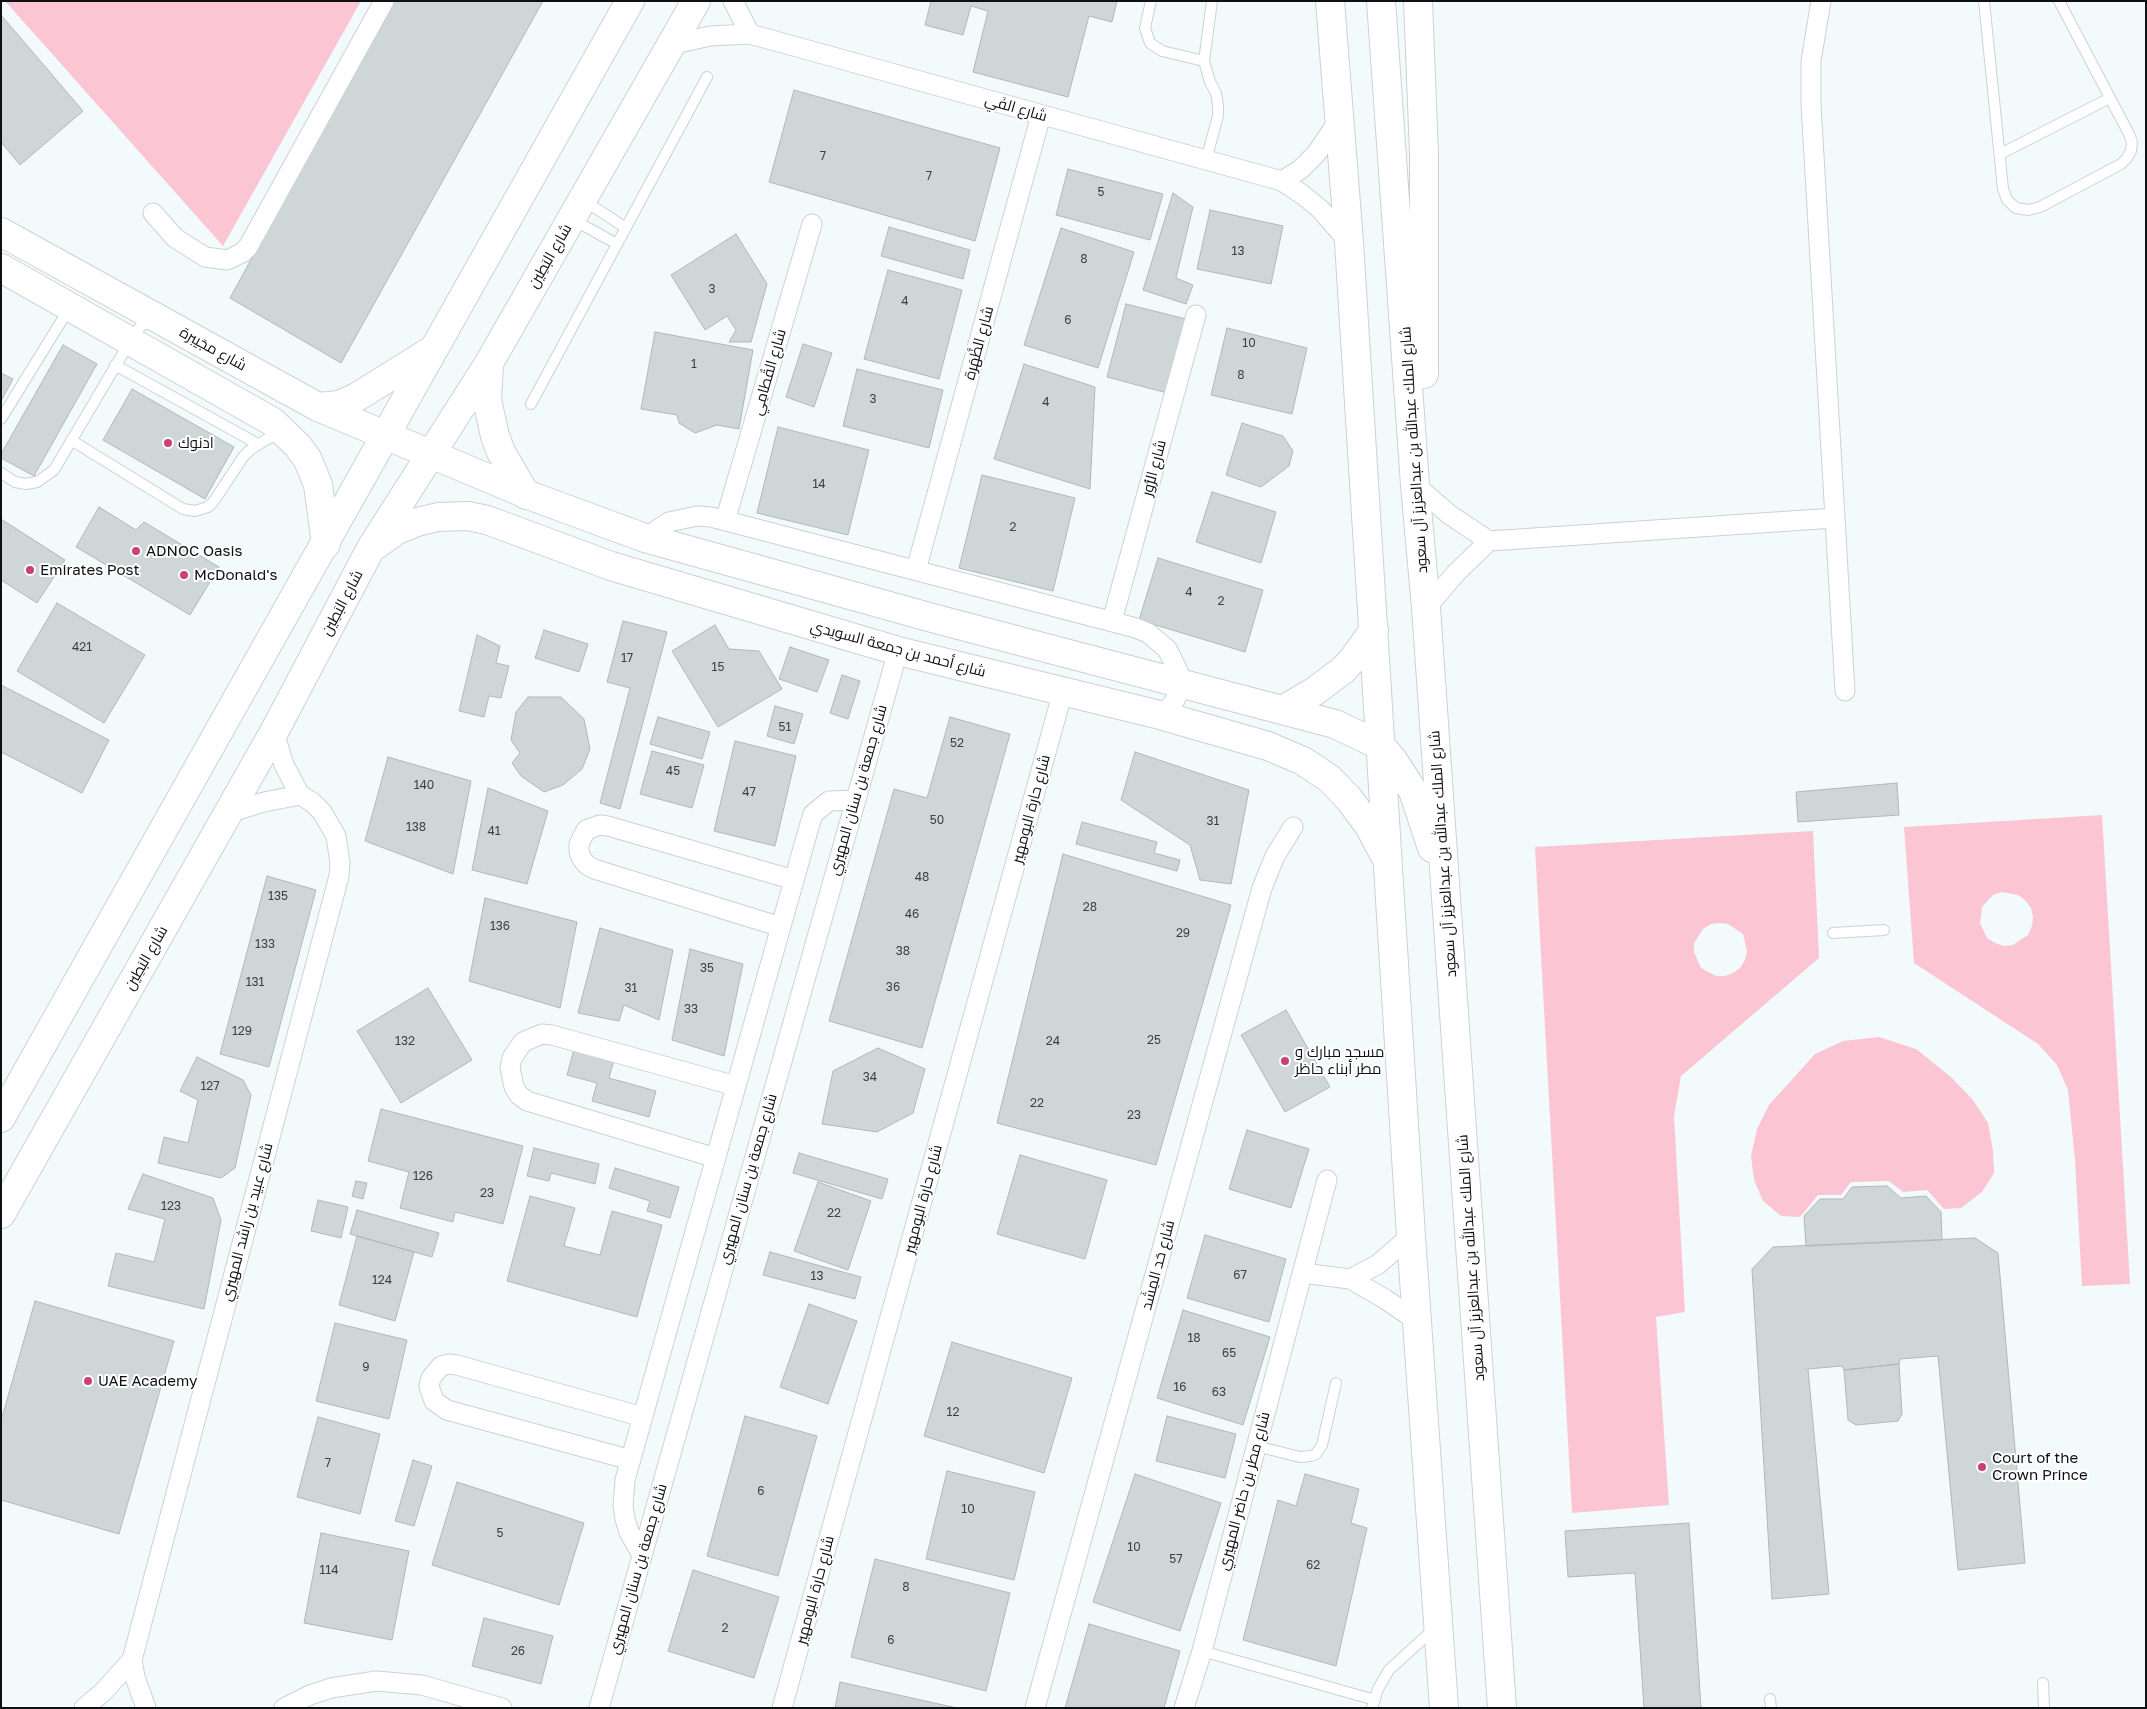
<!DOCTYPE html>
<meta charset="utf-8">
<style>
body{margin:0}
#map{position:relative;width:2147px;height:1709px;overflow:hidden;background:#f3fafc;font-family:"Golos Text",sans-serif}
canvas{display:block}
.frame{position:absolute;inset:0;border:2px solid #0e1011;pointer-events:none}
</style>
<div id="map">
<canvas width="2147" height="1709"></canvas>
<div class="frame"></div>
</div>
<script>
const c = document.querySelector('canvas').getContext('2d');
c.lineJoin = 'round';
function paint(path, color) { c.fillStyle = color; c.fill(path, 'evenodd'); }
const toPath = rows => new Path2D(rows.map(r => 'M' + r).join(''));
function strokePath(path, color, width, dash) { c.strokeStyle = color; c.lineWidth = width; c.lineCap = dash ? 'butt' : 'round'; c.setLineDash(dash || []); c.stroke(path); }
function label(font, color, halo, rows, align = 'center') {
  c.font = font + ' "Golos Text",Cairo,sans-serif'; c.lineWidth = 4; c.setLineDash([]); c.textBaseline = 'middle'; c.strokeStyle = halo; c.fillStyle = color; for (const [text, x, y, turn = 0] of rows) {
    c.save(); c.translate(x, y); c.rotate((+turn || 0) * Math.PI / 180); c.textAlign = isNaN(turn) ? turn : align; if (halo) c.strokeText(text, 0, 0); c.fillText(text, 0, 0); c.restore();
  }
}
paint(toPath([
 [5,1,361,1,223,246],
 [2102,815,2130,1284,2082,1286,2075,1160,2068,1090,2057,1065,2038,1044,1914,963,1904,827],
 [2002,892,2018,895,2025,900,2031,908,2033,917,2032,926,2028,935,2013,945,2004,946,1995,943,1987,938,1980,923,1982,907,1993,895],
 [1813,831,1819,958,1681,1076,1674,1116,1685,1312,1656,1317,1669,1505,1572,1513,1535,847],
 [1720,923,1728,924,1743,934,1747,951,1745,960,1740,968,1733,973,1725,976,1716,976,1701,968,1694,952,1694,943,1703,929,1711,924],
 [1879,1037,1916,1049,1951,1077,1973,1100,1988,1123,1993,1151,1994,1173,1982,1192,1961,1208,1944,1209,1927,1190,1903,1192,1889,1181,1851,1182,1841,1195,1818,1195,1800,1217,1781,1216,1763,1201,1754,1180,1751,1156,1757,1129,1769,1105,1815,1054,1843,1041]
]), '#fcc5d4');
const building = toPath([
 [392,1,543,1,341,363,230,298,392,1],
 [931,1,1117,1,1112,22,1089,16,1068,97,973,72,988,11,971,6,963,35,925,25,931,1],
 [1,15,83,111,20,165,1,142,1,15],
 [794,90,1000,148,975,241,769,182,794,90],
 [1068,169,1163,194,1150,240,1056,215,1068,169],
 [1173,193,1193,207,1176,278,1193,285,1186,304,1143,290,1173,193],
 [1210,210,1283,226,1271,284,1197,269,1210,210],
 [889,227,970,250,963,279,881,256,889,227],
 [1061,228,1134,252,1098,368,1024,345,1061,228],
 [736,234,767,284,751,342,729,342,736,330,727,316,705,330,671,275,736,234],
 [888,270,962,290,939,379,864,359,888,270],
 [1126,304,1190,320,1171,394,1107,377,1126,304],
 [1227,328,1307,348,1292,414,1211,395,1227,328],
 [655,332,753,350,739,429,717,425,695,433,679,423,677,415,641,409,655,332],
 [803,344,832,353,814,407,786,397,803,344],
 [63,345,97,364,34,476,1,458,1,454,63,345],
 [1024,364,1095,387,1090,489,994,459,1024,364],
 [857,369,943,390,929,448,843,426,857,369],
 [1,373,13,379,1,401,1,373],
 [132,389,234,447,205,499,103,440,132,389],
 [1242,423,1283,436,1293,451,1289,466,1261,487,1226,475,1242,423],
 [778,427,869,450,848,535,757,513,778,427],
 [982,475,1075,498,1053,591,959,568,982,475],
 [1212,492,1276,512,1261,563,1196,542,1212,492],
 [99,507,136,530,144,522,219,567,190,615,76,547,99,507],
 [1,519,65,560,37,603,1,580,1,519],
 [1158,558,1263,590,1245,652,1139,620,1158,558],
 [57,603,145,655,104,723,17,671,57,603],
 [623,621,667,632,620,809,600,803,630,688,607,682,623,621],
 [715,625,729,649,759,651,782,689,718,727,672,651,715,625],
 [544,630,588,644,579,672,535,658,544,630],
 [477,635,500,646,496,663,509,666,501,698,489,696,484,717,459,711,477,635],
 [790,647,829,660,817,692,779,679,790,647],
 [842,675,860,681,848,719,830,713,842,675],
 [1,685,109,740,82,793,1,752,1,685],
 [528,697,561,697,584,719,590,749,582,769,563,785,544,792,521,776,512,763,520,753,511,740,516,712,528,697],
 [775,706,803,714,794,744,767,736,775,706],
 [658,717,710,732,702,759,650,744,658,717],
 [950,717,1010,734,922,1048,829,1021,894,789,927,798,950,717],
 [735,741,796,756,775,846,714,831,735,741],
 [652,751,704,765,692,808,640,794,652,751],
 [1135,752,1249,790,1231,884,1200,880,1190,845,1121,800,1135,752],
 [388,757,471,781,453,874,365,841,388,757],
 [1897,783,1899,815,1798,822,1796,792,1897,783],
 [488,788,548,811,527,884,472,870,488,788],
 [1082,822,1157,842,1154,853,1180,860,1177,871,1076,844,1082,822],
 [1063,854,1231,905,1156,1165,997,1123,1063,854],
 [267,876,316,890,269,1067,220,1054,267,876],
 [485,898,577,922,560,1008,469,981,485,898],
 [600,928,673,950,659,1020,624,1005,619,1021,578,1013,600,928],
 [690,949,743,964,724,1056,672,1040,690,949],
 [428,988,472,1060,401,1103,357,1031,428,988],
 [1286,1010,1330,1087,1285,1112,1241,1035,1286,1010],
 [878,1048,925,1069,913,1113,877,1132,822,1124,833,1071,878,1048],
 [574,1049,614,1060,609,1078,656,1091,649,1117,592,1101,597,1083,567,1075,574,1049],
 [197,1057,243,1080,251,1095,235,1168,221,1178,158,1163,164,1137,188,1143,198,1100,180,1091,197,1057],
 [381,1109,523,1146,503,1224,455,1212,453,1222,400,1208,409,1172,368,1161,381,1109],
 [1247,1130,1309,1149,1291,1208,1229,1189,1247,1130],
 [534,1148,599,1164,595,1184,551,1173,549,1181,527,1176,534,1148],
 [799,1153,888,1179,882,1199,793,1173,799,1153],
 [1020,1155,1107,1180,1085,1259,997,1234,1020,1155],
 [615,1168,679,1187,670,1218,647,1211,650,1201,609,1188,615,1168],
 [143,1174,213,1198,221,1220,204,1309,108,1286,116,1253,154,1262,165,1219,128,1209,143,1174],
 [356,1181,367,1183,363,1199,352,1196,356,1181],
 [818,1182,871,1201,848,1270,794,1251,818,1182],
 [1887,1186,1901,1198,1926,1196,1941,1212,1942,1240,1806,1246,1804,1216,1820,1199,1843,1199,1852,1187,1887,1186],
 [530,1196,575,1208,564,1246,600,1255,612,1211,662,1225,637,1317,507,1281,530,1196],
 [318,1200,348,1207,341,1238,311,1231,318,1200],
 [357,1210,439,1233,432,1257,350,1234,357,1210],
 [1205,1235,1286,1259,1269,1322,1187,1298,1205,1235],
 [357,1236,414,1252,395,1321,339,1305,357,1236],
 [1975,1238,1998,1253,2025,1563,1958,1570,1938,1356,1900,1359,1899,1364,1844,1370,1842,1366,1808,1369,1829,1594,1772,1599,1752,1269,1773,1247,1975,1238],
 [770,1252,861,1277,855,1299,763,1275,770,1252],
 [35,1301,174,1341,119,1534,1,1500,1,1421,35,1301],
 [809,1304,857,1321,828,1404,780,1387,809,1304],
 [1183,1310,1270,1337,1243,1425,1157,1398,1183,1310],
 [335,1323,407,1340,389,1419,316,1401,335,1323],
 [952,1342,1072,1378,1044,1473,924,1436,952,1342],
 [1899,1364,1902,1414,1898,1421,1856,1425,1848,1420,1844,1370,1899,1364],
 [745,1416,817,1436,778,1576,707,1556,745,1416],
 [1167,1416,1236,1434,1225,1478,1156,1461,1167,1416],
 [318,1417,380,1434,360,1514,297,1497,318,1417],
 [413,1460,432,1466,414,1526,395,1521,413,1460],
 [947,1471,1035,1492,1014,1580,926,1559,947,1471],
 [1135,1474,1221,1503,1180,1631,1093,1602,1135,1474],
 [1305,1474,1359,1489,1351,1523,1367,1528,1336,1666,1243,1640,1278,1500,1296,1506,1305,1474],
 [457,1482,584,1523,559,1605,432,1565,457,1482],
 [1689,1523,1701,1708,1644,1708,1635,1573,1568,1577,1565,1531,1689,1523],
 [321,1533,409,1551,392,1640,304,1623,321,1533],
 [875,1559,1010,1593,986,1691,851,1657,875,1559],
 [693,1570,779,1597,754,1678,668,1651,693,1570],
 [484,1618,553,1636,541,1684,472,1666,484,1618],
 [1089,1624,1180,1651,1164,1708,1065,1708,1089,1624],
 [840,1682,957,1708,835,1708,840,1682]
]);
paint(building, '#cfd6d7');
strokePath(building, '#b1b8b9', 1);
const lane = toPath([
 [1151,1,1145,28,1150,43,1162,51,1204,61],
 [1984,1,2003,189,2007,200,2016,208,2028,210,2040,207,2121,164,2127,158,2131,151,2132,142,2129,134,2059,1],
 [2000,154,2110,98],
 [1206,160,1218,116,1218,105,1216,93,1210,82,1204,61,1212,1],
 [583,200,626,228],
 [572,219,617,244],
 [115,365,258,444],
 [531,404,707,77],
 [1,419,70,307],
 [71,440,183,509,195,511,208,507,214,501,243,457,250,450,267,439,282,435],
 [1,473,15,482,26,484,37,482,54,470,135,333,141,326,153,321],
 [1833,933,1884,930],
 [1256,1446,1300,1457,1311,1456,1316,1454,1322,1445,1336,1383],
 [1202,1651,1375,1700],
 [2043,1683,2044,1708],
 [1770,1699,1771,1708],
 [1372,1708,1378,1689,1389,1670,1435,1628]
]);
const street = toPath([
 [733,1,750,34],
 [1821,1,1811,61,1811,104,1845,691],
 [670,45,710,36,750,34,1282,181,1303,195,1320,209,1349,242],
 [1282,181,1301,169,1316,154,1339,120],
 [153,213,175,238,205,257,227,260,242,253,248,247,384,1],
 [1415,485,1450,515,1489,541,1835,518],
 [725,521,812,224],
 [645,538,669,522,697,516,711,517,1136,628,1148,633,1167,649,1178,671,1180,683,1176,698,1172,705,1160,715],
 [916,570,1041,115],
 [1426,608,1456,573,1489,541],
 [1112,621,1196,315],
 [228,813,264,802,300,795],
 [781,927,594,869,587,865,582,859,579,852,579,844,586,830,600,825,608,826,794,880],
 [716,1158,527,1101,519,1095,514,1087,510,1067,512,1058,523,1042,542,1034,552,1035,736,1086],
 [1302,1273,1350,1279,1385,1299,1417,1321],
 [1350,1279,1377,1265,1411,1236],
 [631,1460,447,1410,434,1401,429,1386,431,1378,441,1366,449,1364,457,1365,643,1417],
 [642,1555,629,1532,625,1519,623,1506,625,1480,809,827,813,814,829,801,855,800],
 [132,1660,135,1677,146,1708],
 [84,1708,103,1692,132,1660,339,876,340,863,336,836,322,812,312,802,300,795,284,765,274,732],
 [284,1708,310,1695,331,1688,376,1681,422,1685,502,1708],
 [599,1708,898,651],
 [782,1708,1063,691],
 [1035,1708,1262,888,1275,856,1293,827],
 [1184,1708,1202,1651,1327,1180]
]);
const secondary = toPath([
 [1330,1,1349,242,1411,1236,1444,1708],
 [1381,1,1415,485,1426,608,1502,1708],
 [1418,1,1424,154,1424,374],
 [1,232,318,407,531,496,645,538,936,619,1335,724,1381,746,1393,760,1413,791,1432,848],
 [1,268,273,422,298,446,308,460,318,485,326,544],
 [489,365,487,400,495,436,501,452,526,495],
 [318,407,339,405,357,397,434,349],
 [376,545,397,530,417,522,438,517,468,516,487,520,611,566,898,651,1160,715,1268,746,1303,761,1330,779,1349,799,1369,826,1385,856],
 [1283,710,1315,691,1343,670,1354,658,1374,630],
 [1,1118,630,1],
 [1,1214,274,732,371,548,489,363,696,1]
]);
strokePath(lane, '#cbd2d4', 12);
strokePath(street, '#cbd2d4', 21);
strokePath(secondary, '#cbd2d4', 30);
strokePath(lane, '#fff', 10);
strokePath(street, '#fff', 19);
strokePath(secondary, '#fff', 28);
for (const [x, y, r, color] of [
 [168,443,5,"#cb4075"],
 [136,551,5,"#cb4075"],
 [30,570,5,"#cb4075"],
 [184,575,5,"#cb4075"],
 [1285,1061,5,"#cb4075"],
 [88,1381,5,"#cb4075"],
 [1982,1467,5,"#cb4075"]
]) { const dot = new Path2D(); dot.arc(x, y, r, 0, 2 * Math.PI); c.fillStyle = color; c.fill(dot); strokePath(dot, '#fff', 2); }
label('12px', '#3e4242', null, [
 ["7",823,156],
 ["7",929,176],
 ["5",1101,192],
 ["13",1238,251],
 ["8",1084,259],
 ["3",712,289],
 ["4",905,301],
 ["6",1068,320],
 ["10",1249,343],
 ["1",694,364],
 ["8",1241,375],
 ["3",873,399],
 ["4",1046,402],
 ["14",819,484],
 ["2",1013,527],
 ["4",1189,592],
 ["2",1221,601],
 ["421",82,647],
 ["17",627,658],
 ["15",718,667],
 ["51",785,727],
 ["52",957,743],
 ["45",673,771],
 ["140",424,785],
 ["47",749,792],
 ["50",937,820],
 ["31",1213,821],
 ["138",416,827],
 ["41",494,831],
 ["48",922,877],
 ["135",278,896],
 ["28",1090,907],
 ["46",912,914],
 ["136",500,926],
 ["29",1183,933],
 ["133",265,944],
 ["38",903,951],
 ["35",707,968],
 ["131",255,982],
 ["36",893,987],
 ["31",631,988],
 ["33",691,1009],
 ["129",242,1031],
 ["25",1154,1040],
 ["132",405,1041],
 ["24",1053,1041],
 ["34",870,1077],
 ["127",210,1086],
 ["22",1037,1103],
 ["23",1134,1115],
 ["126",423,1176],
 ["23",487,1193],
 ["123",171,1206],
 ["22",834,1213],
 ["67",1240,1275],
 ["13",817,1276],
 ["124",382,1280],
 ["18",1194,1338],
 ["65",1229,1353],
 ["9",366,1367],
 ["16",1180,1387],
 ["63",1219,1392],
 ["12",953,1412],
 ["7",328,1463],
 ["6",761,1491],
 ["10",968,1509],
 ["5",500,1533],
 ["10",1134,1547],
 ["57",1176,1559],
 ["62",1313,1565],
 ["114",329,1570],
 ["8",906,1587],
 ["2",725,1628],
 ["6",891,1640],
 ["26",518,1651]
]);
label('15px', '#0e1011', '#fff', [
 ["شارع الفَي",1016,108,16],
 ["شارع البَطِين",550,256,-60],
 ["شارع الظَّهَرة",979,343,-75],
 ["شارع مجَيبرة",213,349,29],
 ["شارع القُطامِي",769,372,-74],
 ["شارع الملك عبدالله بن عبدالعزيز آل سعود",1414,450,-94],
 ["شارع الزُّور",1154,468,-75],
 ["شارع البَطِين",342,603,-62],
 ["شارع أحمد بن جمعة السويدي",898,649,15],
 ["شارع جمعة بن سنان المهيري",858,790,-74],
 ["شارع حارة البومهير",1031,809,-75],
 ["شارع الملك عبدالله بن عبدالعزيز آل سعود",1443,854,-94],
 ["شارع البَطِين",146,958,-60],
 ["شارع جمعة بن سنان المهيري",748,1179,-74],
 ["شارع حارة البومهير",923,1199,-75],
 ["شارع عبيد بن راشد المهيري",247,1222,-75],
 ["شارع الملك عبدالله بن عبدالعزيز آل سعود",1471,1258,-94],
 ["شارع حَد المِشَد",1158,1265,-75],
 ["شارع مطر بن حاضر المهيري",1244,1491,-75],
 ["شارع جمعة بن سنان المهيري",638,1569,-74],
 ["شارع حارة البومهير",815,1590,-75]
]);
label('15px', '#0e1011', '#fff', [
 ["ادنوك",178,443],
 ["ADNOC Oasis",146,551],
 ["Emirates Post",40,570],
 ["McDonald's",194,575],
 ["مسجد مبارك و",1295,1052],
 ["مطر أبناء حاظر",1295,1069],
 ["UAE Academy",98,1381],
 ["Court of the",1992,1458],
 ["Crown Prince",1992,1475]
], 'left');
</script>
